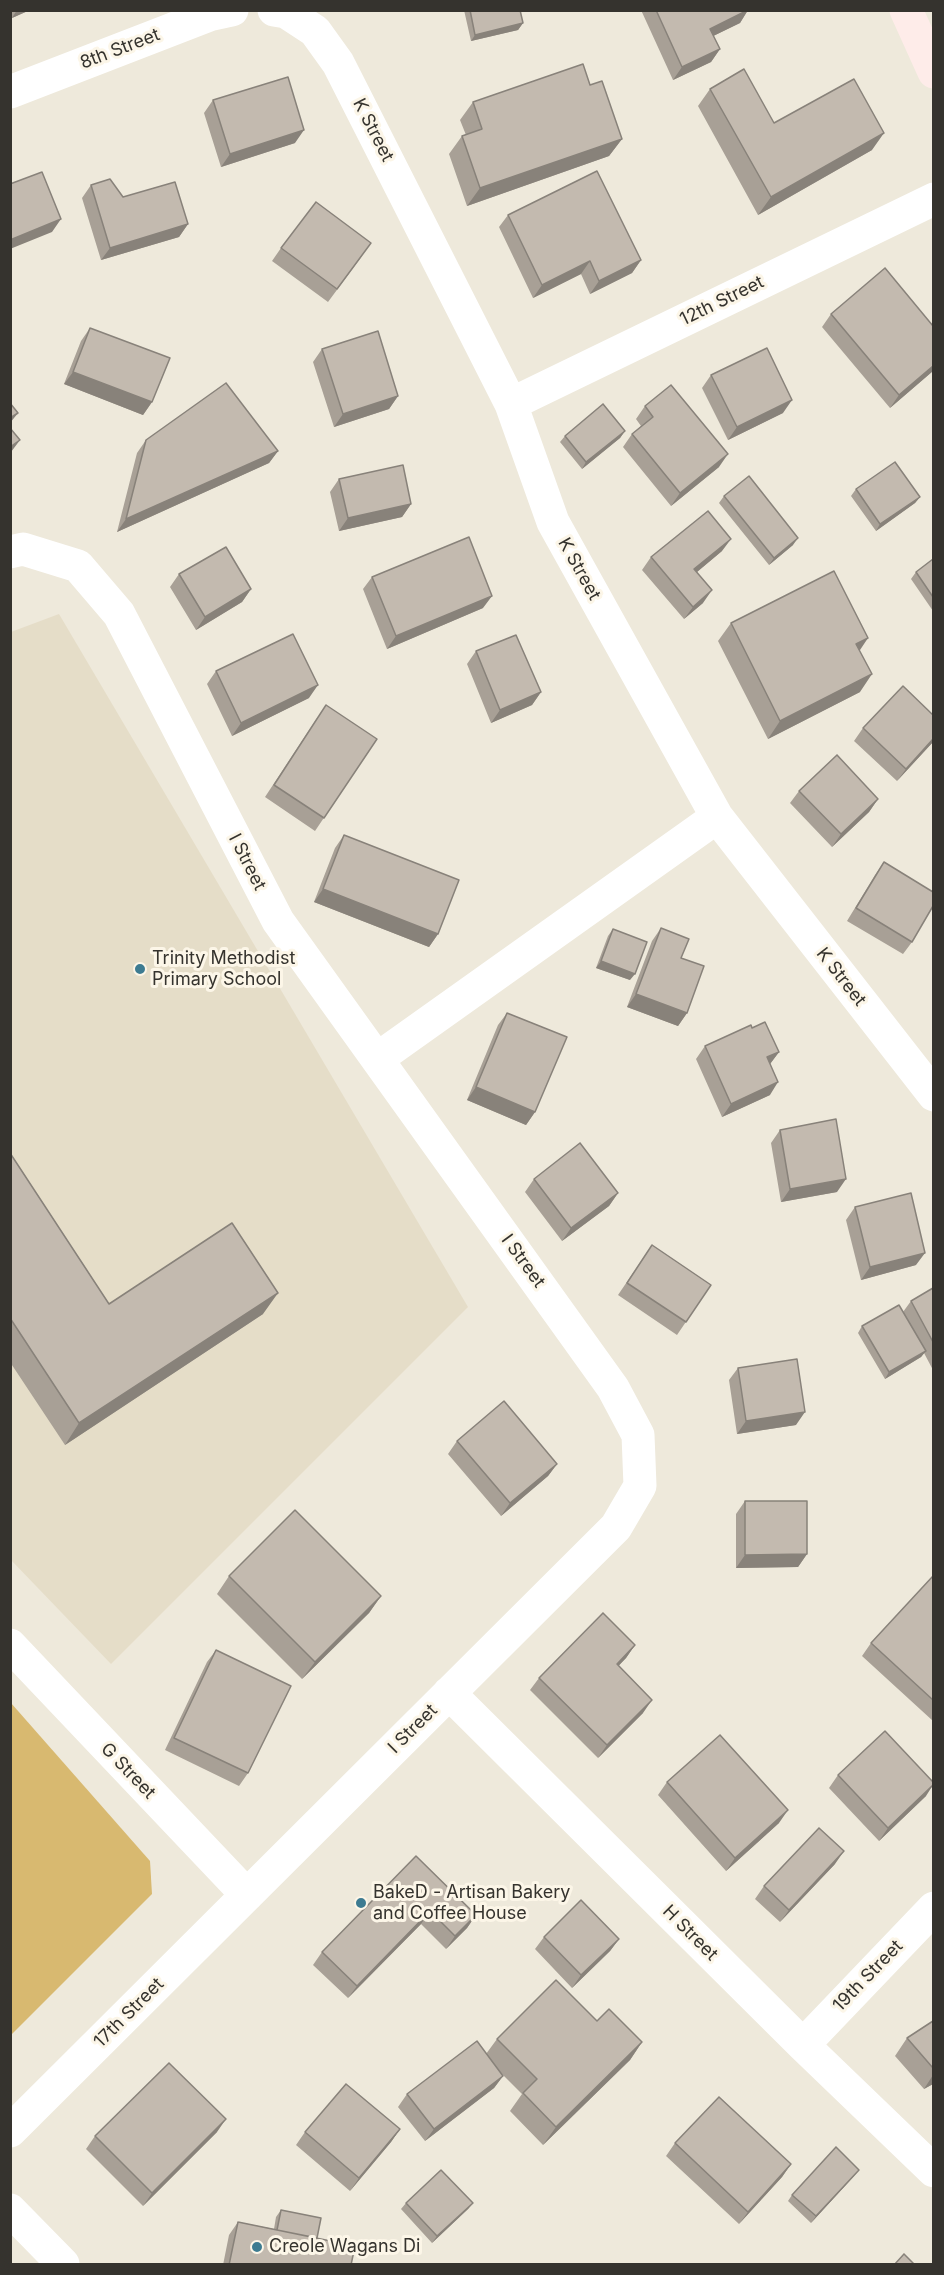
<!DOCTYPE html>
<style>
body{margin:0}
#map{position:relative;width:944px;height:2275px;overflow:hidden;background:#eee9db;font-family:Inter,sans-serif}
canvas{display:block}
.frame{position:absolute;inset:0;border:12px solid #35332e;pointer-events:none}
</style>
<div id="map">
<canvas width="944" height="2275"></canvas>
<div class="frame"></div>
</div>
<script>
const c = document.querySelector('canvas').getContext('2d');
c.lineJoin = 'round';
function paint(path, color) { c.fillStyle = color; c.fill(path, 'evenodd'); }
const toPath = rows => new Path2D(rows.map(r => 'M' + r).join(''));
function strokePath(path, color, width, dash) { c.strokeStyle = color; c.lineWidth = width; c.lineCap = dash ? 'butt' : 'round'; c.setLineDash(dash || []); c.stroke(path); }
function label(font, color, halo, rows, align = 'center') {
  c.font = font + ' Inter,sans-serif'; c.lineWidth = 6; c.setLineDash([]); c.textBaseline = 'middle'; c.strokeStyle = halo; c.fillStyle = color; for (const [text, x, y, turn = 0] of rows) {
    c.save(); c.translate(x, y); c.rotate((+turn || 0) * Math.PI / 180); c.textAlign = isNaN(turn) ? turn : align; if (halo) c.strokeText(text, 0, 0); c.fillText(text, 0, 0); c.restore();
  }
}
paint(toPath([
 [59,614,468,1307,111,1664,11,1560,11,632]
]), '#e5ddc8');
paint(toPath([
 [11,1703,150,1861,152,1894,11,2035]
]), '#d8b970');
strokePath(toPath([
 [274,10,286,12,315,31,338,63,511,404,553,522,717,817,934,1095],
 [10,92,209,15,232,10],
 [511,404,934,199],
 [10,552,23,549,78,566,119,614,278,921,613,1388,638,1435,640,1486,616,1527,10,2131],
 [377,1059,717,817],
 [10,1645,247,1895],
 [449,1693,803,2045,934,2171],
 [803,2045,934,1908],
 [10,2210,63,2264]
]), '#fff', 33);
strokePath(toPath([
 [906,10,934,72]
]), '#feece9', 33);
paint(toPath([
 [10,10,30,10,12,18],
 [464,10,520,10,523,23,518,30,471,41],
 [641,10,748,10,740,23,713,36,720,49,711,62,673,80],
 [590,85,622,139,609,156,467,206,449,154,462,136,466,135,460,120,473,102],
 [710,89,774,123,872,150,758,215,698,106],
 [213,100,295,143,221,167,204,113],
 [91,185,188,224,179,237,101,260,82,198],
 [508,215,641,260,632,273,590,294,581,274,533,298,499,227],
 [281,248,362,256,328,302,272,261],
 [831,314,933,371,890,408,822,327],
 [90,328,152,402,143,415,64,384,81,341],
 [322,349,398,396,389,409,334,427,313,362],
 [711,375,783,413,728,440,702,388],
 [645,406,719,467,671,506,623,447,632,434,641,426,636,419],
 [625,431,620,438,582,469,560,442,565,436],
 [146,440,278,451,269,463,117,532,137,453],
 [339,479,411,504,402,517,339,531,330,492],
 [856,489,920,497,915,503,876,531,851,496],
 [724,496,793,545,769,565,719,503],
 [722,551,697,572,703,603,684,619,642,570,651,557],
 [933,559,933,611,911,579,916,572],
 [179,574,251,589,242,602,196,630,170,587],
 [372,577,483,608,387,649,363,589],
 [731,623,860,650,860,692,768,739,718,641],
 [476,651,541,692,532,705,491,723,467,664],
 [216,671,309,698,232,736,207,684],
 [317,718,377,739,315,831,265,797],
 [863,728,933,742,897,781,854,741],
 [799,791,878,799,869,812,832,847,790,803],
 [344,835,438,934,429,947,314,902,335,848],
 [884,862,912,942,903,954,847,921,875,875],
 [661,928,681,958,687,1013,678,1026,627,1007,652,941],
 [613,929,630,980,596,968,608,936],
 [507,1013,535,1112,526,1125,467,1100,498,1025],
 [752,1028,779,1052,770,1064,770,1095,722,1117,696,1059,705,1046],
 [780,1130,837,1192,781,1202,771,1143],
 [10,1153,109,1304,263,1314,65,1445,10,1362],
 [534,1179,618,1193,609,1206,562,1241,525,1192],
 [855,1207,916,1265,861,1280,846,1220],
 [652,1245,711,1285,677,1335,618,1295],
 [933,1288,933,1370,924,1353,921,1357,885,1379,858,1333,862,1326,903,1312,911,1301],
 [738,1368,796,1425,737,1434,729,1380],
 [457,1441,557,1464,548,1476,501,1516,448,1454],
 [745,1501,807,1554,798,1567,736,1568,736,1514],
 [229,1576,381,1596,369,1613,302,1679,217,1594],
 [933,1576,933,1721,862,1656,871,1643],
 [635,1645,626,1658,618,1666,643,1713,598,1758,530,1690,539,1678],
 [216,1650,248,1773,239,1786,165,1750,207,1662],
 [838,1775,926,1796,879,1841,829,1788],
 [667,1782,779,1823,726,1871,658,1795],
 [416,1856,476,1915,467,1928,446,1949,421,1924,348,1998,313,1965,322,1952],
 [835,1864,780,1922,755,1899,764,1886],
 [544,1937,619,1939,610,1951,572,1988,535,1949],
 [597,2021,642,2042,630,2060,543,2145,510,2111,522,2094,501,2073,503,2076,494,2088,425,2141,398,2107,407,2094,486,2054,497,2039],
 [933,2021,933,2084,924,2089,895,2056,907,2038],
 [400,2129,391,2142,350,2191,296,2145,305,2132],
 [217,2132,143,2206,86,2149,95,2136],
 [675,2143,791,2164,782,2177,739,2224,666,2156],
 [854,2176,811,2223,788,2201,792,2195],
 [406,2203,473,2203,468,2209,432,2243,401,2209],
 [281,2210,317,2238,351,2265,223,2265,229,2235,238,2222,274,2229,276,2217]
]), '#a8a096');
paint(toPath([
 [17,10,30,10,12,18],
 [748,10,740,23,701,42,710,29],
 [523,23,518,30,471,41,475,35],
 [720,49,711,62,673,80,682,67],
 [304,130,295,143,221,167,230,154],
 [884,133,872,150,758,215,771,197],
 [622,139,609,156,467,206,480,188],
 [61,219,52,232,10,249,10,240],
 [188,224,179,237,101,260,110,248],
 [641,260,632,273,590,294,599,281],
 [590,261,581,274,533,298,542,285],
 [933,366,933,371,890,408,899,395],
 [73,372,152,402,143,415,64,384],
 [398,396,389,409,334,427,343,414],
 [792,400,783,413,728,440,737,427],
 [18,413,10,423,10,418],
 [625,431,620,438,582,469,586,462],
 [20,440,11,452,10,452,10,447],
 [278,451,269,463,117,532,126,519],
 [728,454,719,467,671,506,680,493],
 [920,497,915,503,876,531,880,524],
 [411,504,402,517,339,531,348,518],
 [798,538,793,545,769,565,774,558],
 [731,539,722,551,685,582,694,569],
 [251,589,242,602,196,630,205,617],
 [712,590,703,603,684,619,693,607],
 [492,596,483,608,387,649,396,636],
 [868,638,856,656,856,644],
 [872,674,860,692,768,739,780,721],
 [318,685,309,698,232,736,241,723],
 [541,692,532,705,491,723,500,710],
 [933,739,933,742,897,781,906,769],
 [878,799,869,812,832,847,841,834],
 [323,889,438,934,429,947,314,902],
 [601,961,635,974,630,980,596,968],
 [636,994,687,1013,678,1026,627,1007],
 [779,1052,770,1064,767,1057],
 [778,1082,770,1095,722,1117,731,1104],
 [476,1087,535,1112,526,1125,467,1100],
 [846,1179,837,1192,781,1202,790,1189],
 [618,1193,609,1206,562,1241,571,1228],
 [925,1253,916,1265,861,1280,870,1267],
 [278,1293,263,1314,65,1445,79,1423],
 [926,1351,921,1357,885,1379,889,1372],
 [805,1412,796,1425,737,1434,746,1421],
 [557,1464,548,1476,501,1516,510,1503],
 [807,1554,798,1567,736,1568,745,1555],
 [381,1596,369,1613,302,1679,315,1662],
 [635,1645,626,1658,608,1677,617,1664],
 [652,1700,643,1713,598,1758,607,1745],
 [933,1785,926,1796,879,1841,888,1828],
 [788,1810,779,1823,726,1871,735,1858],
 [844,1851,835,1864,780,1922,789,1910],
 [430,1911,421,1924,348,1998,357,1986],
 [476,1915,467,1928,446,1949,455,1936],
 [619,1939,610,1951,572,1988,581,1975],
 [642,2042,630,2060,543,2145,556,2127],
 [933,2075,933,2084,924,2089],
 [503,2076,494,2088,425,2141,434,2129],
 [226,2119,217,2132,143,2206,152,2193],
 [400,2129,391,2142,350,2191,359,2178],
 [791,2164,782,2177,739,2224,748,2212],
 [859,2170,854,2176,811,2223,816,2216],
 [473,2203,468,2209,432,2243,437,2236]
]), '#88827a');
const building = toPath([
 [470,10,520,10,523,23,475,35,470,10],
 [656,10,748,10,710,29,720,49,682,67,656,10],
 [583,64,590,85,602,81,622,139,480,188,462,136,482,129,473,102,583,64],
 [744,69,774,123,854,79,884,133,771,197,710,89,744,69],
 [288,77,304,130,230,154,213,100,288,77],
 [597,171,641,260,599,281,590,261,542,285,508,215,597,171],
 [42,172,61,219,10,240,10,184,42,172],
 [110,179,123,197,175,182,188,224,110,248,91,185,110,179],
 [316,202,371,243,337,289,281,248,316,202],
 [885,268,933,326,933,366,899,395,831,314,885,268],
 [90,328,170,358,152,402,73,372,90,328],
 [378,331,398,396,343,414,322,349,378,331],
 [767,348,792,400,737,427,711,375,767,348],
 [226,383,278,451,126,519,146,440,226,383],
 [671,385,728,454,680,493,632,434,653,417,645,406,671,385],
 [10,403,18,413,10,418,10,403],
 [603,404,625,431,586,462,565,436,603,404],
 [10,428,20,440,10,447,10,428],
 [895,462,920,497,880,524,856,489,895,462],
 [403,465,411,504,348,518,339,479,403,465],
 [749,476,798,538,774,558,724,496,749,476],
 [708,511,731,539,694,569,712,590,693,607,651,557,708,511],
 [469,537,492,596,396,636,372,577,469,537],
 [226,547,251,589,205,617,179,574,226,547],
 [933,559,933,597,916,572,933,559],
 [834,571,868,638,856,644,872,674,780,721,731,623,834,571],
 [293,634,318,685,241,723,216,671,293,634],
 [516,635,541,692,500,710,476,651,516,635],
 [903,686,933,715,933,739,906,769,863,728,903,686],
 [326,705,377,739,324,818,274,785,326,705],
 [837,755,878,799,841,834,799,791,837,755],
 [344,835,459,880,438,934,323,889,344,835],
 [884,862,933,892,933,906,912,942,856,908,884,862],
 [661,928,689,939,681,958,704,966,687,1013,636,994,661,928],
 [613,929,647,942,635,974,601,961,613,929],
 [507,1013,567,1037,535,1112,476,1087,507,1013],
 [765,1022,779,1052,767,1057,778,1082,731,1104,705,1046,751,1025,752,1028,765,1022],
 [836,1119,846,1179,790,1189,780,1130,836,1119],
 [580,1143,618,1193,571,1228,534,1179,580,1143],
 [10,1153,109,1304,232,1223,278,1293,79,1423,10,1318,10,1153],
 [911,1193,925,1253,870,1267,855,1207,911,1193],
 [652,1245,711,1285,686,1322,627,1283,652,1245],
 [933,1288,933,1342,911,1301,933,1288],
 [899,1305,926,1351,889,1372,862,1326,899,1305],
 [797,1359,805,1412,746,1421,738,1368,797,1359],
 [504,1401,557,1464,510,1503,457,1441,504,1401],
 [745,1501,807,1501,807,1554,745,1555,745,1501],
 [295,1510,381,1596,315,1662,229,1576,295,1510],
 [933,1576,933,1700,871,1643,933,1576],
 [603,1613,635,1645,617,1664,652,1700,607,1745,539,1678,603,1613],
 [216,1650,291,1686,248,1773,174,1738,216,1650],
 [885,1731,933,1782,933,1785,888,1828,838,1775,885,1731],
 [720,1735,788,1810,735,1858,667,1782,720,1735],
 [819,1828,844,1851,789,1910,764,1886,819,1828],
 [416,1856,476,1915,455,1936,430,1911,357,1986,322,1952,416,1856],
 [581,1900,619,1939,581,1975,544,1937,581,1900],
 [556,1980,597,2021,609,2009,642,2042,556,2127,523,2093,537,2079,497,2039,556,1980],
 [933,2021,933,2068,907,2038,933,2021],
 [477,2041,503,2076,434,2129,407,2094,477,2041],
 [169,2063,226,2119,152,2193,95,2136,169,2063],
 [346,2084,400,2129,359,2178,305,2132,346,2084],
 [719,2097,791,2164,748,2212,675,2143,719,2097],
 [836,2147,859,2170,816,2216,792,2195,836,2147],
 [441,2170,473,2203,437,2236,406,2203,441,2170],
 [281,2210,321,2218,317,2238,277,2230,281,2210],
 [238,2222,355,2246,351,2265,229,2265,238,2222],
 [904,2254,915,2265,894,2265,904,2254]
]);
paint(building, '#c3baaf');
strokePath(building, '#88827a', 1.5);
for (const [x, y, r, color] of [
 [140,969,6,"#3d7b91"],
 [361,1903,6,"#3d7b91"],
 [257,2247,6,"#3d7b91"]
]) { const dot = new Path2D(); dot.arc(x, y, r, 0, 2 * Math.PI); c.fillStyle = color; c.fill(dot); strokePath(dot, '#fcf6e8', 2); }
label('18px', '#35332e', '#fcf6e8', [
 ["8th Street",120,49,-21],
 ["K Street",373,130,63],
 ["12th Street",722,301,-26],
 ["K Street",579,569,61],
 ["I Street",247,862,63],
 ["K Street",841,977,52],
 ["I Street",523,1261,54],
 ["I Street",413,1729,-45],
 ["G Street",128,1771,46],
 ["H Street",690,1933,45],
 ["19th Street",868,1976,-46],
 ["17th Street",129,2013,-45]
]);
label('18px', '#35332e', '#fcf6e8', [
 ["Trinity Methodist",152,959],
 ["Primary School",152,980],
 ["BakeD - Artisan Bakery",373,1893],
 ["and Coffee House",373,1914],
 ["Creole Wagans Di",269,2247]
], 'left');
</script>
